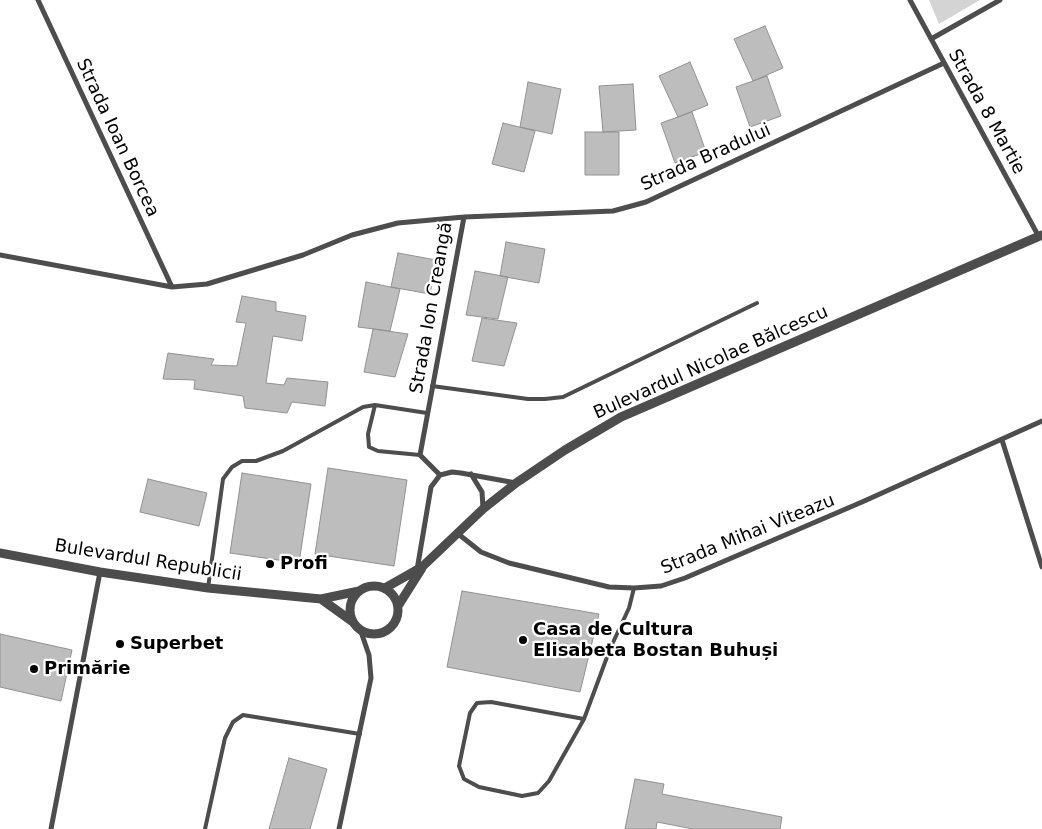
<!DOCTYPE html>
<meta charset="utf-8">
<style>
body{margin:0}
canvas{display:block;background:#fff}
</style>
<canvas width="1042" height="829"></canvas>
<script>
const c = document.querySelector('canvas').getContext('2d');
c.lineJoin = 'round';
function paint(path, color) { c.fillStyle = color; c.fill(path, 'evenodd'); }
const toPath = rows => new Path2D(rows.map(r => 'M' + r).join(''));
function strokePath(path, color, width, dash) { c.strokeStyle = color; c.lineWidth = width; c.lineCap = dash ? 'butt' : 'round'; c.setLineDash(dash || []); c.stroke(path); }
function label(font, color, halo, rows, align = 'center') {
  c.font = font + ' "DejaVu Sans",sans-serif'; c.lineWidth = 4.5; c.setLineDash([]); c.textBaseline = 'middle'; c.strokeStyle = halo; c.fillStyle = color; for (const [text, x, y, turn = 0] of rows) {
    c.save(); c.translate(x, y); c.rotate((+turn || 0) * Math.PI / 180); c.textAlign = isNaN(turn) ? turn : align; if (halo) c.strokeText(text, 0, 0); c.fillText(text, 0, 0); c.restore();
  }
}
paint(toPath([
 [929,0,980,0,939,24]
]), '#d4d4d4');
const building = toPath([
 [765,26,783,68,753,81,734,39,765,26],
 [690,62,708,105,678,117,659,76,690,62],
 [767,76,781,116,750,127,736,87,767,76],
 [528,82,561,89,552,134,520,127,528,82],
 [633,84,636,130,603,132,599,86,633,84],
 [692,112,706,152,675,163,661,123,692,112],
 [503,123,535,131,524,172,492,164,503,123],
 [585,132,619,132,619,175,585,175,585,132],
 [506,242,545,249,539,283,500,276,506,242],
 [398,253,436,260,430,294,391,287,398,253],
 [475,271,508,277,498,319,466,315,475,271],
 [366,282,400,289,390,331,358,327,366,282],
 [242,296,276,302,276,311,306,316,302,341,273,336,266,383,284,385,287,378,328,382,325,406,292,402,287,413,245,408,243,396,194,389,195,380,163,379,168,353,214,359,211,365,237,366,246,323,236,322,242,296],
 [482,318,517,323,504,366,472,361,482,318],
 [373,329,408,334,395,377,364,372,373,329],
 [328,468,407,480,394,566,315,554,328,468],
 [242,473,311,484,299,563,230,553,242,473],
 [148,479,207,493,199,526,140,512,148,479],
 [462,591,599,614,580,692,447,667,462,591],
 [0,634,72,650,61,701,0,687,0,634],
 [289,758,327,769,310,829,269,829,289,758],
 [635,779,664,784,662,794,782,817,780,829,693,829,657,822,656,829,625,829,635,779]
]);
paint(building, '#bdbdbd');
strokePath(building, '#919191', 1);
strokePath(toPath([
 [432,386,528,399,545,399,563,397,757,303],
 [375,405,368,434,369,447,378,451,420,455],
 [208,588,223,479,232,467,242,461,256,461,283,451,363,407,375,405,427,413],
 [584,719,491,702,477,703,470,713,459,766,464,779,479,787,522,796,538,793,549,781,584,719,610,649,629,608,634,588],
 [205,829,225,738,233,722,243,715,360,734]
]), '#4d4d4d', 4);
strokePath(toPath([
 [38,0,172,287],
 [910,0,1039,237],
 [931,39,1000,0],
 [0,255,172,287,207,284,303,255,352,235,398,223,464,217,613,211,646,202,944,63],
 [1002,440,1042,567],
 [471,474,482,492,483,508],
 [440,475,420,455,464,217],
 [440,475,452,472,461,473,516,483],
 [457,533,481,552,509,563,609,587,634,588,661,586,685,578,862,502,1042,421],
 [417,570,431,487,440,475],
 [51,829,100,572],
 [339,829,371,678,369,655,360,629]
]), '#4d4d4d', 5);
strokePath(toPath([
 [0,553,100,572,208,588,321,599,359,591],
 '350 610a24 24 0 1 1 48 0a24 24 0 1 1-48 0Z',
 [385,588,422,567,483,509,516,483,565,450,621,417,1042,235],
 [321,599,353,622],
 [398,606,422,568]
]), '#4d4d4d', 9);
for (const [x, y, r, color] of [
 [270,564,5,"#000"],
 [523,640,5,"#000"],
 [120,644,5,"#000"],
 [34,669,5,"#000"]
]) { const dot = new Path2D(); dot.arc(x, y, r, 0, 2 * Math.PI); c.fillStyle = color; c.fill(dot); strokePath(dot, '#fff', 2); }
label('18px', '#000', '#fff', [
 ["Strada 8 Martie",986,112,61],
 ["Strada Ioan Borcea",117,138,65],
 ["Strada Bradului",706,158,-24],
 ["Strada Ion Creangă",432,308,-80],
 ["Bulevardul Nicolae Bălcescu",711,363,-24],
 ["Strada Mihai Viteazu",748,535,-22],
 ["Bulevardul Republicii",148,561,9]
]);
label('bold 18px', '#000', '#fff', [
 ["Profi",280,564],
 ["Casa de Cultura",533,630],
 ["Elisabeta Bostan Buhuși",533,651],
 ["Superbet",130,644],
 ["Primărie",44,669]
], 'left');
</script>
